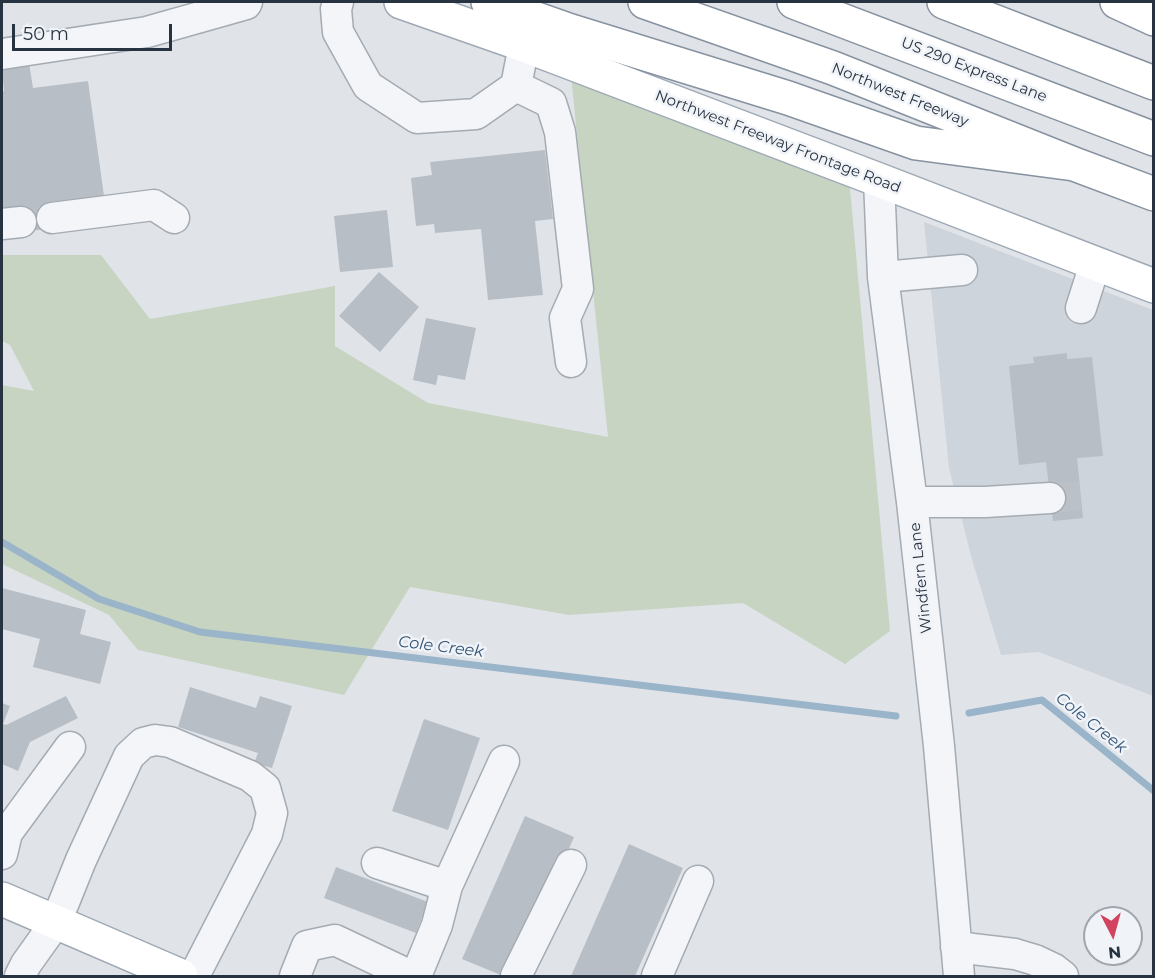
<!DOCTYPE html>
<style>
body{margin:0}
#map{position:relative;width:1155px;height:978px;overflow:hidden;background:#e0e4e9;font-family:Montserrat,sans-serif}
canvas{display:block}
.frame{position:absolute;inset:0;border:3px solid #283341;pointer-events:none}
.north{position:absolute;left:1083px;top:906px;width:60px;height:60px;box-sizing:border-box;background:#f0f3f7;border:2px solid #a0a6ae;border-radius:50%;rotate:174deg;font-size:16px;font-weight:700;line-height:24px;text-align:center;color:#283341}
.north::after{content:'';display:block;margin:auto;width:21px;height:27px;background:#d1435f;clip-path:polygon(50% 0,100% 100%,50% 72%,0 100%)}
.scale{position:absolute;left:12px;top:24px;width:160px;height:27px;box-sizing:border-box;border:3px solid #283341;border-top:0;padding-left:8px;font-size:18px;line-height:21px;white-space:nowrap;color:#283341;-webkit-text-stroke:4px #f0f3f7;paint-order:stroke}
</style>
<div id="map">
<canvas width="1155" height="978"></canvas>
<div class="frame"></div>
<div class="north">N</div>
<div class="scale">50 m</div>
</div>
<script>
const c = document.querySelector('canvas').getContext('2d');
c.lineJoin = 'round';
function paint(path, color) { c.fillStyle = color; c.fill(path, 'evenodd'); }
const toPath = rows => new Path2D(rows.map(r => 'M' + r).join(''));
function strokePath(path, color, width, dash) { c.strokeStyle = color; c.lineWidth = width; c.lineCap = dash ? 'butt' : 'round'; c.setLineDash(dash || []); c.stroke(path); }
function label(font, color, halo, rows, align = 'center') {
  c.font = font + ' Montserrat,sans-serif'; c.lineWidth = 5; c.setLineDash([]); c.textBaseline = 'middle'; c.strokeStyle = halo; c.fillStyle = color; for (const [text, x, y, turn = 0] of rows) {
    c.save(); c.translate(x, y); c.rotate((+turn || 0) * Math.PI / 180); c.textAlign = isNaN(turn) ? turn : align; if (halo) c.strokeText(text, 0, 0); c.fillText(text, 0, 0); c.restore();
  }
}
paint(toPath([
 [924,222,1153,310,1153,696,1039,652,1001,655,971,556,949,468]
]), '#ced4db');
paint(toPath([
 [571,76,849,177,890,631,845,664,743,603,569,615,410,587,344,695,138,650,109,615,2,564,2,385,34,391,10,345,2,341,2,255,101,255,150,319,335,286,335,346,428,403,608,437]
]), '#c7d4c1');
strokePath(toPath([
 [2,542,99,599,200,632,896,716],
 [969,713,1042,700,1154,791]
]), '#9ab4ca', 7);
paint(toPath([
 [29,63,33,88,88,81,105,203,53,228,22,232,2,216,2,92,4,91,2,68],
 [545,150,553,219,535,221,543,295,488,300,481,229,435,233,434,224,416,226,411,178,432,175,430,162],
 [387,210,393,267,340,272,334,216],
 [379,272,419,307,380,352,339,316],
 [426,318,476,328,465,380,438,375,436,385,413,380],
 [1067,353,1067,359,1092,357,1103,456,1077,458,1083,518,1053,521,1046,462,1019,465,1009,366,1034,363,1033,357],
 [2,588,86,610,80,634,111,642,100,684,33,667,40,639,2,629],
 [190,687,256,708,260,696,292,706,272,768,254,763,258,753,178,727],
 [66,696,78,718,30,742,18,771,2,764,2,703,10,706,3,724,6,725],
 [424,719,480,738,448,830,392,811],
 [525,816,574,837,513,976,503,976,462,959],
 [629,844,683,868,635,976,571,976],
 [336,867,428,902,416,933,324,898]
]), '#b7bec6');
strokePath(toPath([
 [1050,498,1081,496]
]), '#bbc1c7', 30, [30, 15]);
const minor = toPath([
 [338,2,336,9,338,32,368,86,417,118,476,114,516,86,524,45],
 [2,54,147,32,246,4,247,2],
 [516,86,551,103,560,132,578,289,565,318,571,362],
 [879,180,883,277,912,502,939,746,959,976],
 [52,218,154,205,174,218],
 [2,224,21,222],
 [883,277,962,270],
 [1081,308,1095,264],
 [912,502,985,502,1050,498],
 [2,854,7,833,70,747],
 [377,863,447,886],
 [956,947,1015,954,1035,960,1054,969,1063,976],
 [20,976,26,964,56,922,81,860,129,756,143,743,155,740,170,742,250,776,265,788,272,813,267,834,194,976],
 [295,976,307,946,335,940,411,976],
 [416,976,437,925,447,886,504,761],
 [516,976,571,865],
 [657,976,698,881]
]);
const major = toPath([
 [401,2,524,45,879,180,1154,286],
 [2,899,181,976]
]);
const highway = toPath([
 [488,2,571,31,788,98,916,143,1074,164],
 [645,2,833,68,1074,164,1154,194],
 [794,2,1154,139],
 [944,2,1154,83],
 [1117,2,1154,19]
]);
strokePath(minor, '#a5abb3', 33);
strokePath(major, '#9fa9b5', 36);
strokePath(highway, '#8792a0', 36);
strokePath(minor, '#f3f5f8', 30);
strokePath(major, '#fff', 33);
strokePath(highway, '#fff', 33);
label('15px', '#283341', '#f0f3f7', [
 ["US 290 Express Lane",974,70,21],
 ["Northwest Freeway",900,95,22],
 ["Northwest Freeway Frontage Road",778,142,21],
 ["Windfern Lane",921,578,-96]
]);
label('italic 16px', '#325476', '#f0f3f7', [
 ["Cole Creek",441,647,7],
 ["Cole Creek",1091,723,39]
]);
</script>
